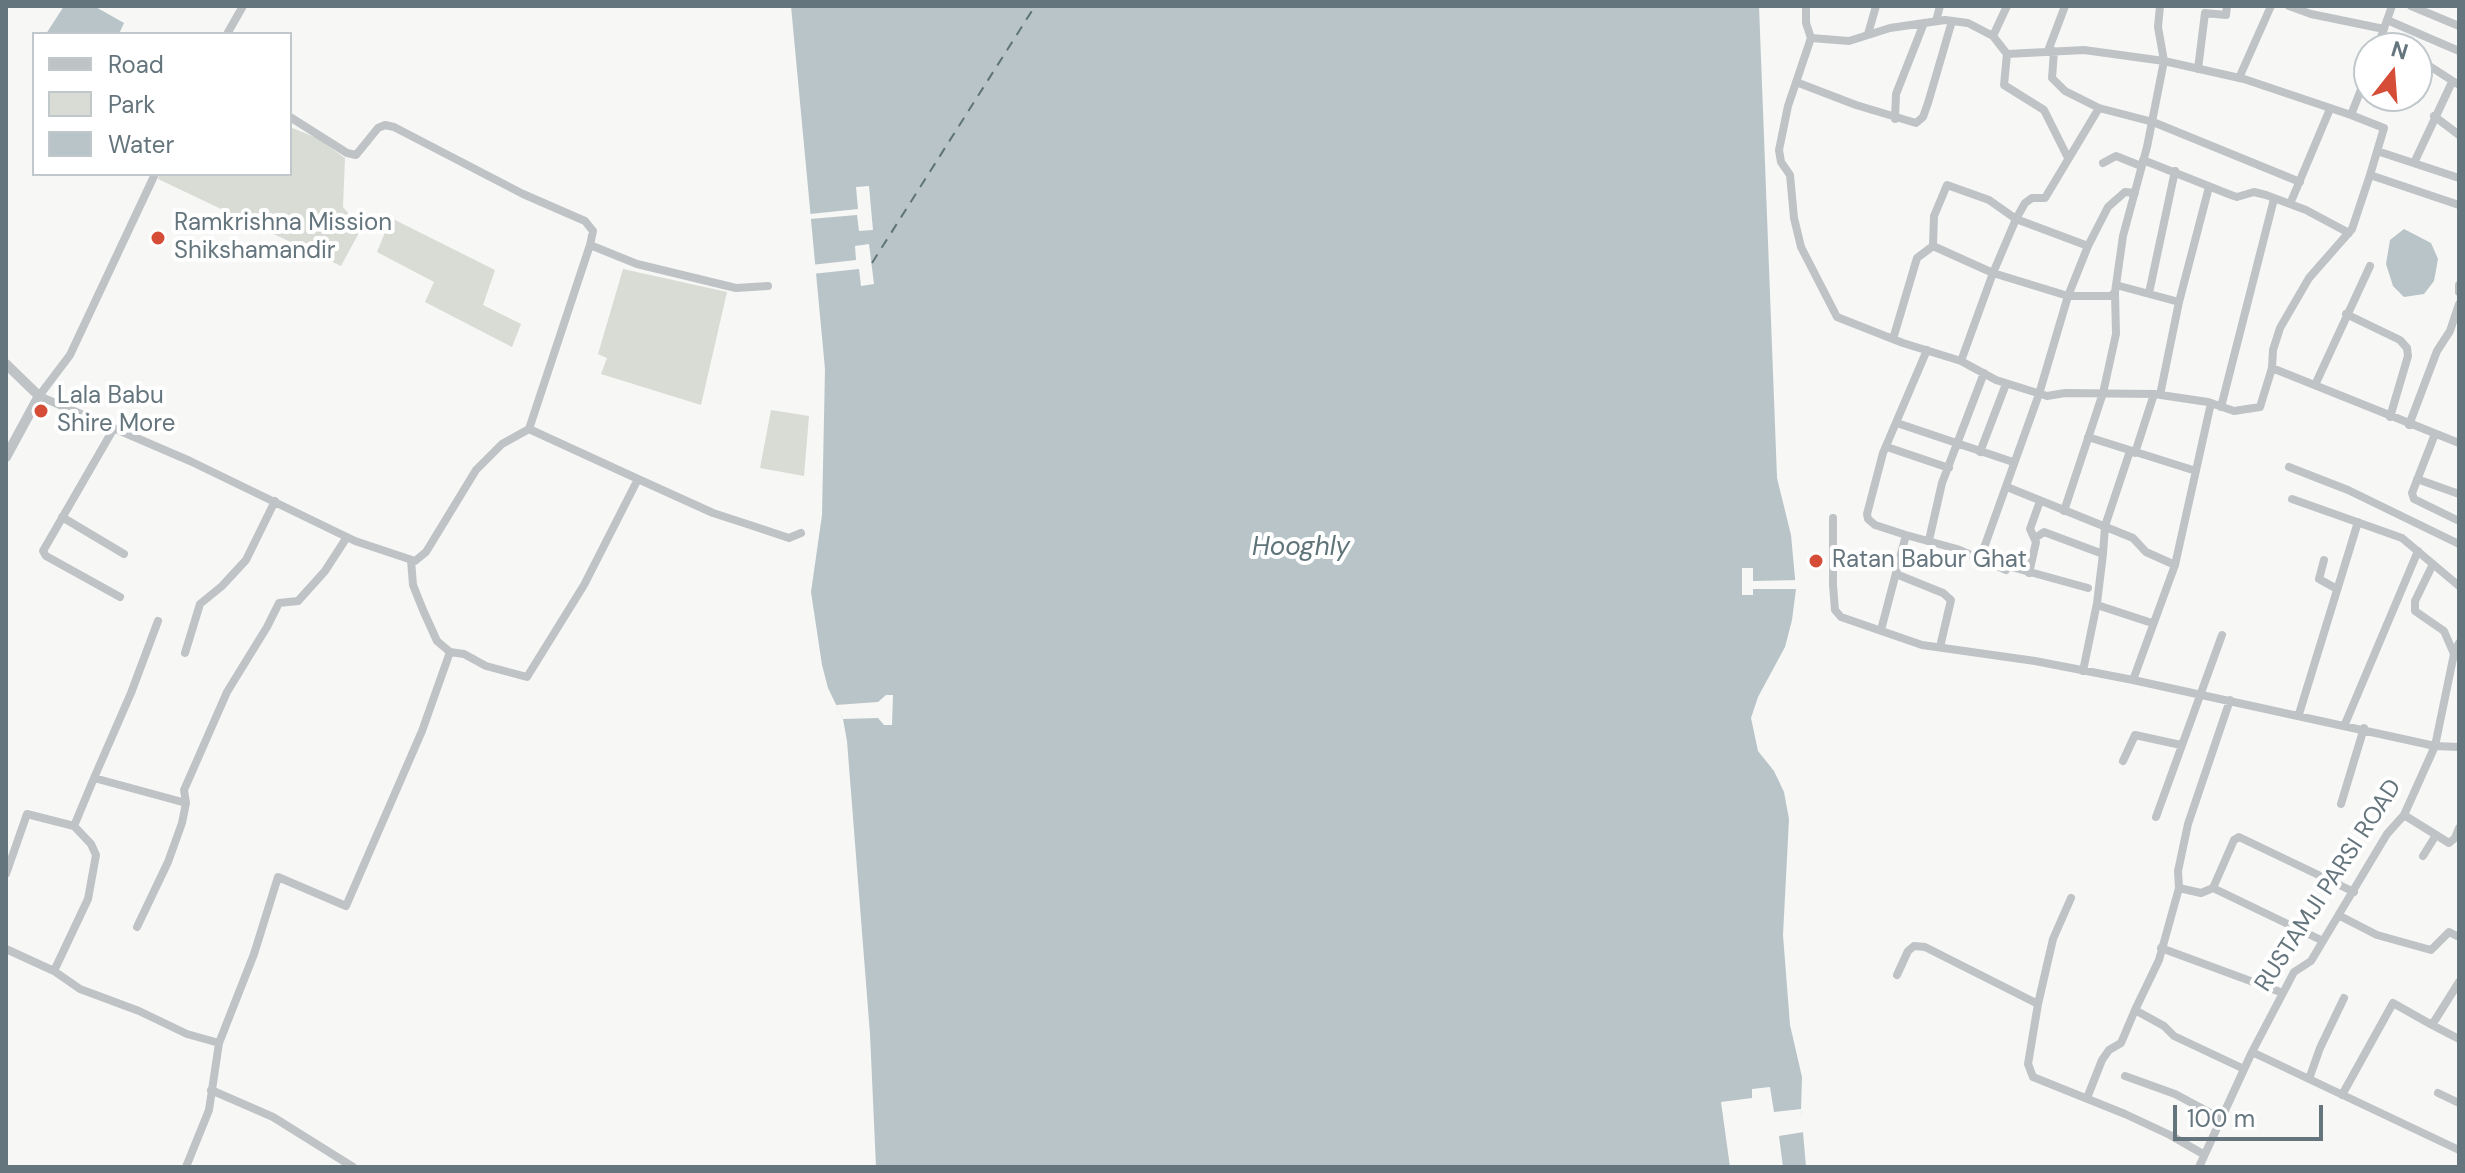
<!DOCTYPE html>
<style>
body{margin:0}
#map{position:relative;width:2465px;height:1173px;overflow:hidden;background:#f7f7f5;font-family:"DM Sans",sans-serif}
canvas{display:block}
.frame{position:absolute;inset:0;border:8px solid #65757d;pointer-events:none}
.legend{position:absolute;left:32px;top:32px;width:260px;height:144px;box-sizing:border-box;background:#fff;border:2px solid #c1c8cb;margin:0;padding:10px 14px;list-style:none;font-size:24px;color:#65757d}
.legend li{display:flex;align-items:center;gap:16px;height:40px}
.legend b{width:40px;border:2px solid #c1c8cb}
.north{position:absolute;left:2353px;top:32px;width:80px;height:80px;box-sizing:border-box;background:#fff;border:2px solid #c1c8cb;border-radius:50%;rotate:17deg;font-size:22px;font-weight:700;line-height:32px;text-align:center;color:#65757d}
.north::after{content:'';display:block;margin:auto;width:28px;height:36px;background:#d54d37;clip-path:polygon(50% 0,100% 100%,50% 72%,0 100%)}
.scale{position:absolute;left:2173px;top:1105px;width:150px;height:36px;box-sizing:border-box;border:4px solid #65757d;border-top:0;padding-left:10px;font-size:24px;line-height:28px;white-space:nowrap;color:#65757d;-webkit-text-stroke:6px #fff;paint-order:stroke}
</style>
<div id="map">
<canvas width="2465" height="1173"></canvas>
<div class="frame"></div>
<ul class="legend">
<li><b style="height:10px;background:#bfc3c6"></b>Road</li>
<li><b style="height:22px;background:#d8dcd4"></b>Park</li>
<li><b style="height:22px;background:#b8c4c8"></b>Water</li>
</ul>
<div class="north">N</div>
<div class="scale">100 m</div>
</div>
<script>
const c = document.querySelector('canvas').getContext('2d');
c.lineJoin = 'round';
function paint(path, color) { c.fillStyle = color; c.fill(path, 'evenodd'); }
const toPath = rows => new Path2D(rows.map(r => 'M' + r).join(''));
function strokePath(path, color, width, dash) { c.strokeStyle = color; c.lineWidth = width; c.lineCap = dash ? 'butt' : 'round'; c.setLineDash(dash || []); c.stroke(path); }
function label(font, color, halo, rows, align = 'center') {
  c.font = font + ' "DM Sans",sans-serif'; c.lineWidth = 8; c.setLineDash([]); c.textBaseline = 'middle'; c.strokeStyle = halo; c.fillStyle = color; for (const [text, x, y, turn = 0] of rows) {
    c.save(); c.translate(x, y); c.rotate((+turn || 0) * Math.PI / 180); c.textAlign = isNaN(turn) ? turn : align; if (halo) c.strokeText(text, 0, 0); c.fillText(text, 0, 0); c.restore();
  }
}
paint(toPath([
 [290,127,317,138,345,158,343,207,361,229,341,266,158,179,160,174,290,174],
 [391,218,495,270,483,305,521,324,512,347,425,302,434,282,377,252],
 [623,269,727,292,701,405,601,374,607,358,598,354],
 [771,410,809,416,804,476,760,468]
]), '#d8dcd4');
paint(toPath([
 [64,6,94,6,124,23,119,34,46,34],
 [791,6,1759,6,1777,478,1791,535,1796,589,1792,620,1785,647,1758,697,1751,718,1758,751,1774,771,1784,792,1789,819,1783,935,1790,1025,1802,1077,1801,1109,1806,1167,876,1167,870,1034,847,741,843,719,828,688,822,665,811,592,822,515,825,369],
 [2404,229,2431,243,2438,259,2434,281,2424,294,2404,297,2393,286,2386,264,2390,240]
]), '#b8c4c8');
paint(toPath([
 [869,186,873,230,859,231,857,215,810,219,810,214,858,209,856,187],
 [869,244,874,284,861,286,859,269,812,274,811,265,856,260,855,246],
 [1742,568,1753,568,1753,581,1800,580,1800,589,1753,589,1753,595,1742,595],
 [886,695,893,695,892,725,884,725,878,718,843,719,836,705,878,702],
 [1770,1087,1774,1112,1801,1109,1804,1132,1779,1136,1783,1167,1730,1167,1721,1102,1752,1098,1752,1089]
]), '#f7f7f5');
strokePath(toPath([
 [872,263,1035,6]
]), '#5f7478', 2, [10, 8]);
strokePath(toPath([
 [1806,6,1806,23,1811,38,1849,41,1890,28,1945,20,1968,23,1993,36,2007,54,2084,50,2164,61,2244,79,2351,115,2369,69],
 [2289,6,2311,14,2384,29],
 [2411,6,2459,26],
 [2387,20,2459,51],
 [1936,21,1940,6],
 [227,34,243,6],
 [1868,34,1876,6],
 [1993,36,2007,6],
 [1811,38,1788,106,1779,150,1781,162,1790,175,1794,218,1801,247,1837,317,1903,343,1961,361,1996,380,2047,396,2065,393,2154,394,2208,402,2234,411,2260,407,2272,368,2459,443],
 [2380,39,2398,48],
 [2377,48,2392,6],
 [2048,51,2065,6],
 [2054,51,2052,78,2065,91,2099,108,2153,122,2300,182],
 [2007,54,2004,85,2044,110,2068,158],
 [2417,58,2459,85],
 [2198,69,2205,13,2226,15,2227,6],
 [2239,78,2271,6],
 [1796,82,1856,105,1916,123,1923,117,1928,103,1952,21],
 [2434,116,2459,135],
 [290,117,347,153,356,155,378,128,385,125,394,127,523,194,585,221,593,231,590,245,529,429,638,479],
 [1895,119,1896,94,1924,23],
 [2377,151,2459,178],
 [2143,160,2231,195,2237,197,2254,192,2266,195,2306,210,2349,233],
 [2103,163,2116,156,2141,166],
 [2414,163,2452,82],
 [155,174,70,355,39,396,190,461,355,541,415,561,426,552,476,470,502,444,529,429],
 [2370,175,2459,205],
 [2290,204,2330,109],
 [590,245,637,264,736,288,768,286],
 [1933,246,1993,273,2068,296,2111,296,2115,292],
 [2116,285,2179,302],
 [2459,285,2459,292],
 [2149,293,2175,171],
 [2346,314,2400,340,2407,348,2408,356,2390,417],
 [1893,339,1917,258,1933,246,1934,216,1947,185,1989,200,2016,219,2088,246],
 [1961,361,1993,273,2016,219,2025,203,2032,198,2045,198,2099,108],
 [2272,368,2273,350,2280,328,2309,278,2352,229,2370,175,2384,128,2351,115],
 [2315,385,2370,266],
 [2160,395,2179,302,2209,187],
 [2221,407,2274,199],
 [1897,423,2013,462],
 [2409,425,2437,351,2450,331,2459,304],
 [114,428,43,551,46,556,120,597],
 [2435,434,2412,493,2414,499,2459,521],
 [2088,437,2196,471],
 [1887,447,1949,468],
 [1980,452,2006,384],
 [2135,453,2154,394],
 [2289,467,2348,490,2459,544],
 [2417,479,2459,494],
 [2007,487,2133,538,2146,552,2175,565],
 [2292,499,2402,538,2459,586],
 [2064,511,2103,393,2116,334,2115,292,2123,236,2147,147,2164,61,2158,27,2160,6],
 [62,517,124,554],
 [1833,518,1833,585,1835,610,1841,617,1922,645,2035,661,2133,680,2435,746,2459,747],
 [1906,535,1957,549,2006,570],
 [2035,538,2044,532,2103,554,2097,603,2083,671],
 [1929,540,1942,483,1984,373],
 [2103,554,2105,526,2130,451],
 [1980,559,2039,394,2068,296,2088,246,2108,207,2125,192,2135,193],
 [411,560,413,585,423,610,437,641,450,652],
 [2324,560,2319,579,2337,589],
 [2433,564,2415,601,2415,611,2444,631,2454,654],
 [2008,566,2088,588],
 [2029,573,2036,542,2030,529,2040,501],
 [1896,574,1943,593,1951,600,1940,647],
 [2097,605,2152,623],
 [1881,630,1906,535,1875,525,1868,519,1867,514,1883,453,1927,350],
 [185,653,200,604,222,586,246,560,275,501],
 [2133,680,2175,565,2211,403],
 [2230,700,2188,824,2178,871,2179,888,2159,960,2135,1010,2164,1026,2174,1036,2244,1069],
 [2299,714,2358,522],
 [2345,724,2418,551],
 [2123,761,2135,735,2181,745],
 [94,778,131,693,158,621],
 [2341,804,2364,728],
 [2404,815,2449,843,2455,838,2459,828],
 [2156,817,2222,635],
 [2423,856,2436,835],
 [6,874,27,814,74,826,94,778,186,803,184,790,227,692,267,627,279,603,298,601,325,571,347,537],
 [2179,888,2201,893,2213,888,2234,840,2239,837,2354,892],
 [2213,888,2323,941],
 [2071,898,2053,939,2038,1004,2028,1064,2033,1077,2125,1114,2170,1135,2203,1154],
 [2340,916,2377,935,2431,950,2449,932,2459,937],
 [137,927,168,862,182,823,186,803],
 [2161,948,2283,993],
 [6,949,54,971,80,989,139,1011,187,1034,219,1043,254,954,278,877,346,906,422,731,450,652,464,654,486,666,527,677,584,585,638,479,713,513,750,525,789,538,801,533],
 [54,971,88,899,96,855,91,844,74,826],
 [1897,975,1908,951,1914,946,1925,947,2038,1004],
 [2432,1025,2459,1039],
 [2252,1052,2459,1150],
 [2125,1076,2175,1094,2220,1118],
 [2309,1079,2320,1048,2344,998],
 [211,1090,273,1117,353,1167],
 [2438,1093,2459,1103],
 [2342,1095,2393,1003,2432,1025,2459,982],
 [2087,1098,2102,1060,2109,1050,2121,1043,2135,1010],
 [186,1167,209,1110,219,1043],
 [2199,1167,2252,1052,2294,972,2311,961,2387,834,2404,815,2435,746,2454,654,2459,643]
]), '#bfc3c6', 8);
strokePath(toPath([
 [6,364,39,396,6,457]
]), '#bfc3c6', 10);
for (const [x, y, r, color] of [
 [158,238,8,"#d54d37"],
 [41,411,8,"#d54d37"],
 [1816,561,8,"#d54d37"]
]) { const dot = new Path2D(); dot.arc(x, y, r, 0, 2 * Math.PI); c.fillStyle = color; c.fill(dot); strokePath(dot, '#fff', 3); }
label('24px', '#65757d', '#fff', [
 ["Ramkrishna Mission",174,224],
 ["Shikshamandir",174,252],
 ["Lala Babu",57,397],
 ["Shire More",57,425],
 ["Ratan Babur Ghat",1832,561]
], 'left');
label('24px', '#65757d', '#fff', [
 ["RUSTAMJI PARSI ROAD",2329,886,-57]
]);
label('italic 26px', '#5f7478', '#fff', [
 ["Hooghly",1301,548]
]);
</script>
